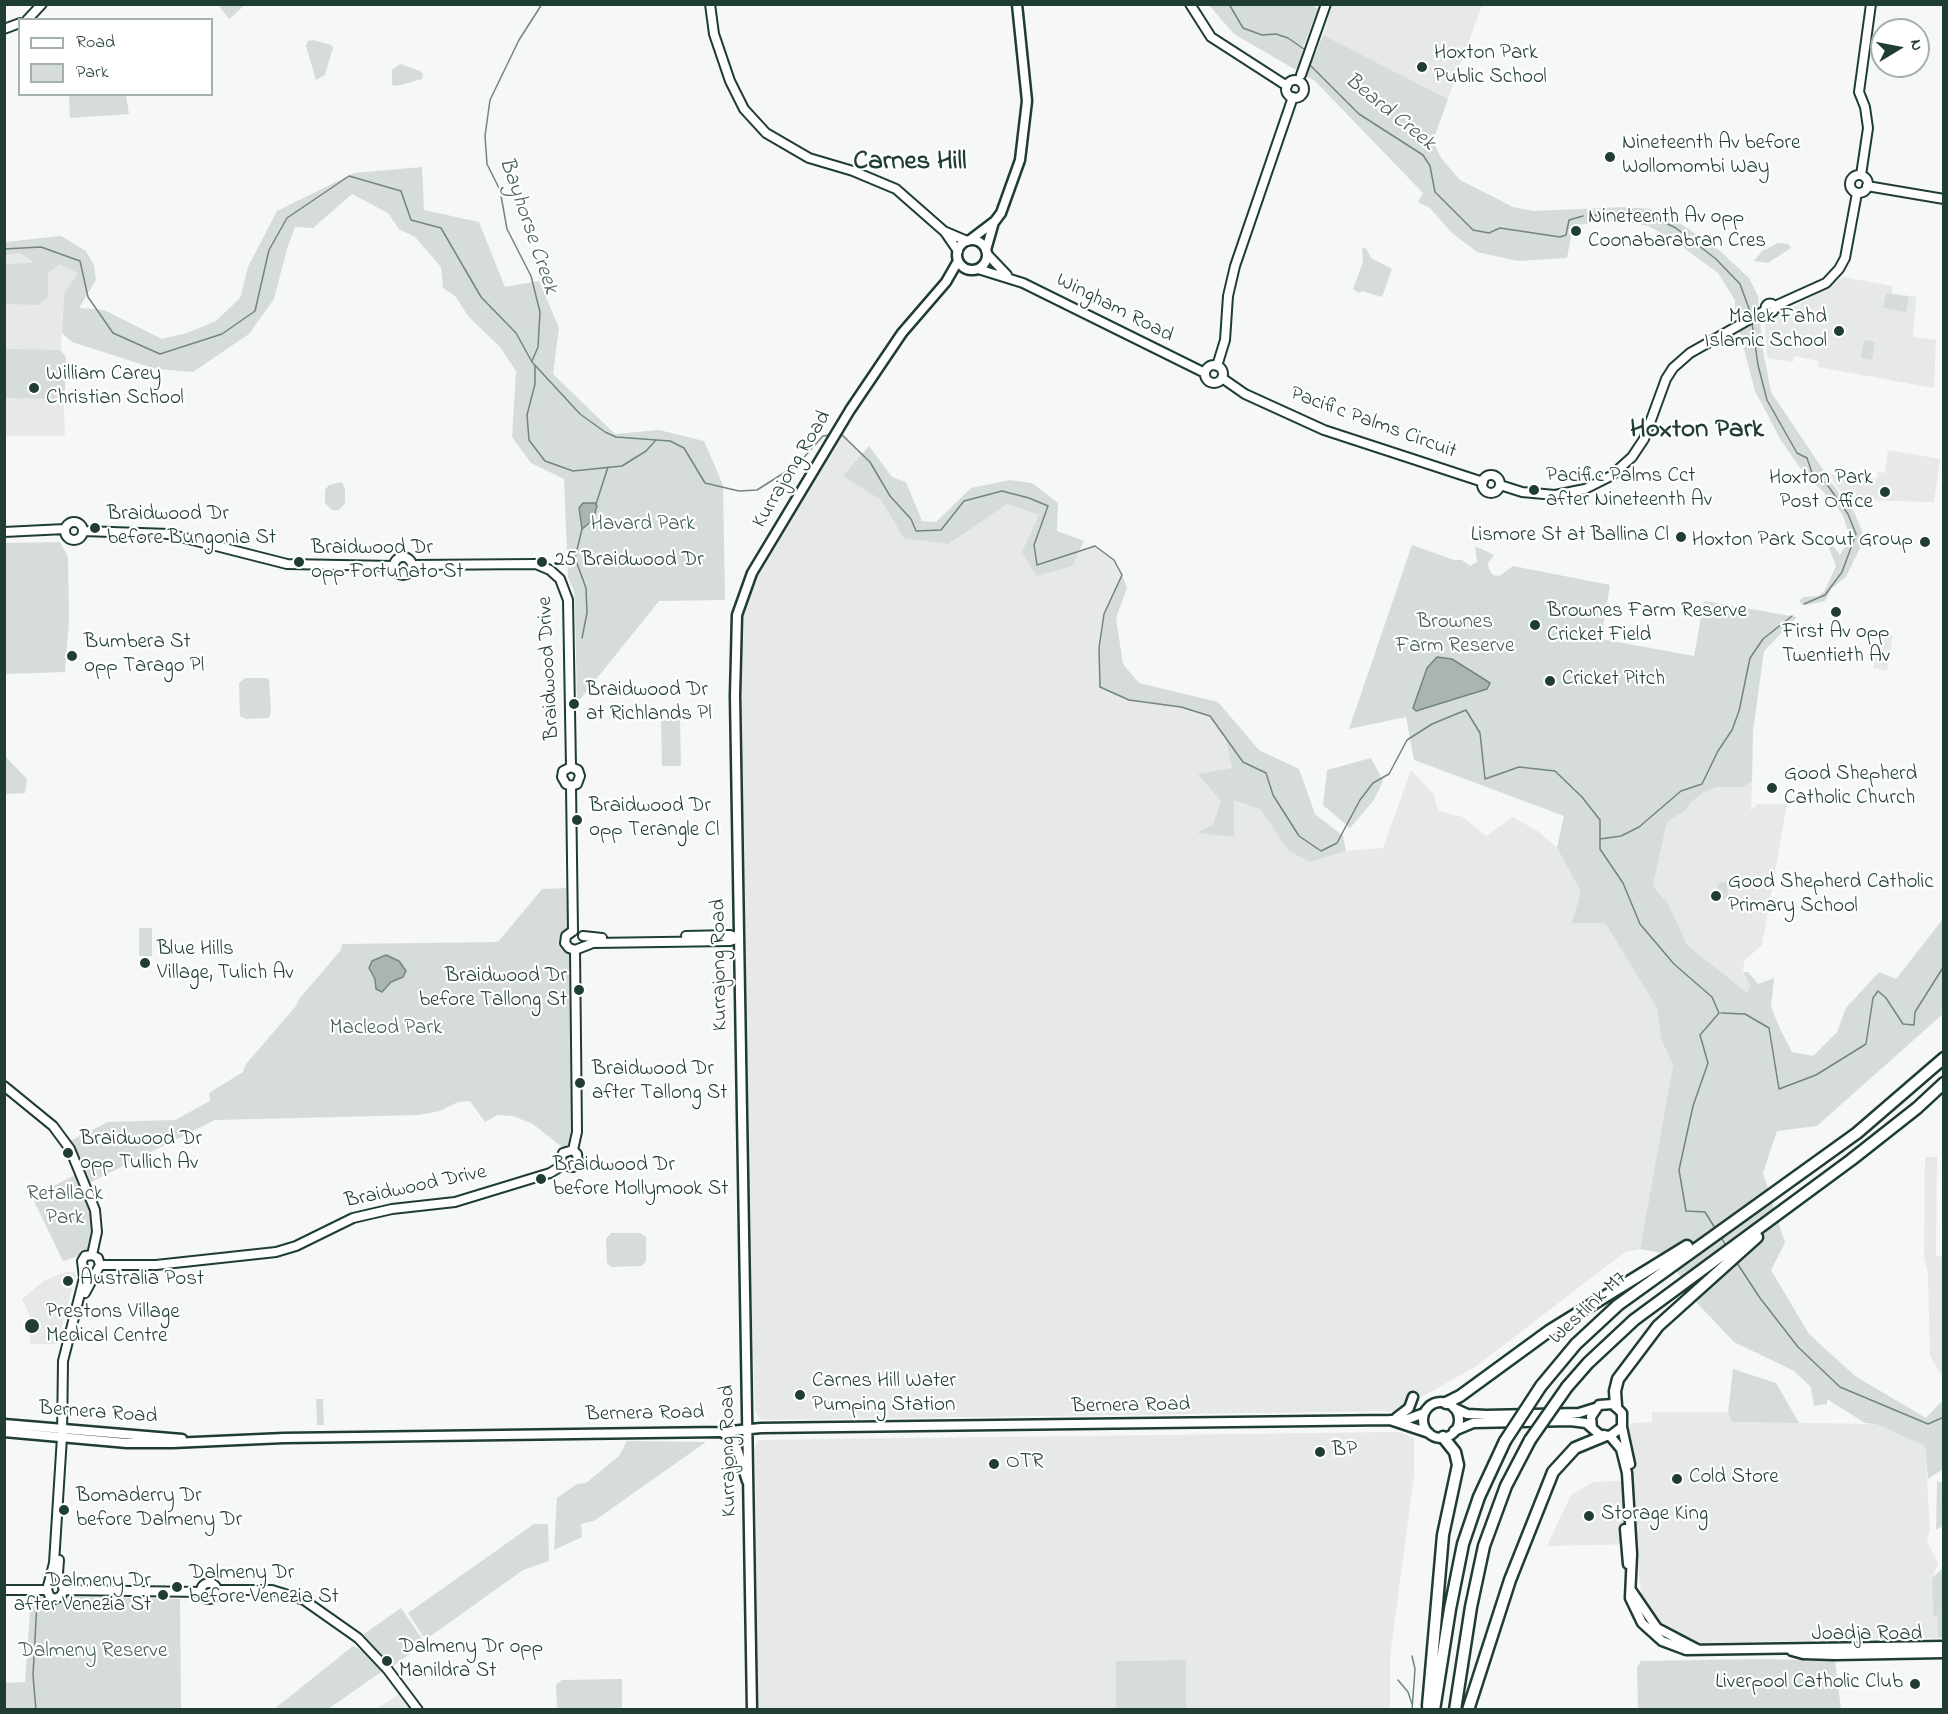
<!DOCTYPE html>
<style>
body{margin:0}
#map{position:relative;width:1948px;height:1714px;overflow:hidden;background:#f6f7f7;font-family:"Indie Flower",sans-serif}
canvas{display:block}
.frame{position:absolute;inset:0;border:6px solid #1f3d34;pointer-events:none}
.legend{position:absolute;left:18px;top:18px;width:195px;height:78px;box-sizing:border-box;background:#fff;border:2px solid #a5b1ae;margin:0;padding:8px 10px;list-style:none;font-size:18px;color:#1f3d34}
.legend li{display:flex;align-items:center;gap:12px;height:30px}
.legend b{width:30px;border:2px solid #a5b1ae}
.north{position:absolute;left:1870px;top:18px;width:60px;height:60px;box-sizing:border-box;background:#fff;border:2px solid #a5b1ae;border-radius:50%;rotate:80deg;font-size:16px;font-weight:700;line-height:24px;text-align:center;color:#1f3d34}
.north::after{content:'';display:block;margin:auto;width:21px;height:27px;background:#1f3d34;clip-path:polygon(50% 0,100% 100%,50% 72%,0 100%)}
</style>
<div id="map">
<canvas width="1948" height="1714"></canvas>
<div class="frame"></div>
<ul class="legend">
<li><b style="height:8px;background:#fff"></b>Road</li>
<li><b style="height:16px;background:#d6dcdb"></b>Park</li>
</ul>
<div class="north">N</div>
</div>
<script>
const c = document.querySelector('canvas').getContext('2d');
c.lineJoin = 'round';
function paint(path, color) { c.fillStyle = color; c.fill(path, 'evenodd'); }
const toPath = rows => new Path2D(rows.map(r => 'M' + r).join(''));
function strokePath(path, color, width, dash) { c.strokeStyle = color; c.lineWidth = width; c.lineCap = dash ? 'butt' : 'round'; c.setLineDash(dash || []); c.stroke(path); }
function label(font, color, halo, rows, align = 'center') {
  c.font = font + ' "Indie Flower",sans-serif'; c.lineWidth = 4.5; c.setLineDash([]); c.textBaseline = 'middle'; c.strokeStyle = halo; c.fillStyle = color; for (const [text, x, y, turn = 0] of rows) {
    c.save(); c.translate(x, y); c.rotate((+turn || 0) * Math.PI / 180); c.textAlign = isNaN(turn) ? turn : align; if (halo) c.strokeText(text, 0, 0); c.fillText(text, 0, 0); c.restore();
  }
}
paint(toPath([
 [1332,5,1482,5,1448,99,1323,35],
 [20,253,32,262,60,263,79,273,64,294,61,341,65,436,5,436,4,255],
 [1843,277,1892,286,1892,293,1916,297,1913,337,1936,340,1934,388,1818,367,1819,361,1794,356,1793,362,1767,358,1765,320,1798,305],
 [843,433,870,462,911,519,941,530,964,501,1029,498,1065,556,1095,546,1114,560,1122,575,1104,614,1099,648,1129,700,1181,707,1210,716,1346,851,1383,848,1411,770,1434,795,1438,811,1463,817,1486,836,1513,817,1539,832,1557,848,1581,892,1605,923,1657,1008,1661,1039,1673,1065,1640,1249,1625,1252,1475,1367,1396,1411,762,1420,755,1412,739,938,737,615,757,565,819,460],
 [1888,450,1940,459,1934,502,1851,500,1841,493,1828,474,1877,479,1878,472,1885,473],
 [1879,633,1893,635,1887,671,1873,668],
 [1752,781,1751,811,1757,804,1787,804,1762,945,1744,961,1743,972,1750,985,1747,994,1687,945,1669,905,1653,886,1667,822,1686,810,1690,803,1703,793,1716,787,1743,786],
 [1925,1157,1937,1157,1936,1256,1943,1257,1943,1378,1930,1356,1928,1275,1924,1256],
 [66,1272,75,1272,76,1275,57,1344,30,1344,29,1314,22,1299,45,1280],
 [1652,1412,1728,1412,1732,1422,1876,1424,1925,1446,1930,1530,1927,1541,1938,1563,1932,1578,1933,1615,1937,1615,1938,1638,1700,1643,1687,1641,1662,1627,1642,1600,1635,1544,1547,1546,1571,1495,1593,1482,1633,1480,1632,1457,1626,1430,1632,1423,1652,1422],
 [1398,1432,1414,1438,1414,1475,1390,1657,1390,1709,1186,1709,1186,1660,1116,1661,1116,1709,758,1709,755,1445,759,1440],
 [399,1694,410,1709,376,1709]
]), '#e6e9e8');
paint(toPath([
 [218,5,245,5,229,19],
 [1209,5,1312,5,1318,9,1302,50,1313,59,1323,35,1448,99,1433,141,1441,158,1460,180,1513,207,1533,211,1625,207,1650,209,1674,219,1719,250,1749,278,1758,296,1762,345,1771,392,1834,486,1854,512,1862,531,1860,548,1846,577,1831,589,1825,601,1808,605,1801,604,1800,600,1804,597,1819,596,1825,590,1836,566,1829,548,1830,542,1840,555,1850,537,1843,516,1835,504,1801,469,1780,439,1761,402,1755,391,1735,315,1735,300,1718,273,1669,237,1648,226,1620,220,1573,225,1567,258,1518,261,1477,252,1452,233,1430,208,1418,202,1423,193,1315,81,1234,34],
 [313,40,331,45,333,48,325,75,316,80,306,46,308,41],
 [400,64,420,71,423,74,422,79,397,86,392,85,392,70],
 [69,95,126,95,129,114,70,118],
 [422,167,424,210,479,222,505,287,539,281,559,328,553,374,615,434,659,430,704,441,723,485,725,600,659,601,577,703,575,606,574,591,568,577,564,479,531,463,512,437,516,371,500,347,469,317,455,296,443,288,441,267,415,237,399,229,388,213,352,194,313,228,295,227,287,249,274,299,249,334,193,372,156,369,72,342,62,333,64,294,78,273,60,264,48,273,48,297,38,305,5,304,5,264,34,263,20,253,5,255,5,242,61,236,86,251,94,265,96,280,79,308,104,310,162,339,187,333,216,321,240,298,248,267,277,211,354,173],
 [1778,243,1788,244,1791,248,1768,263,1754,261,1762,251],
 [1362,248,1366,248,1371,258,1392,269,1382,297,1362,291,1359,293,1353,289,1363,262],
 [1886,293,1909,297,1906,312,1883,308],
 [1864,340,1875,342,1872,360,1861,358],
 [5,349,60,350,66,357,65,392,59,399,5,398],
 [869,446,892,477,906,482,922,521,936,522,971,488,1010,480,1032,483,1058,503,1057,531,1084,541,1072,566,1036,576,1022,552,1039,515,1007,504,948,544,904,538,881,500,843,476],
 [342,482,345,489,345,503,339,510,332,510,325,503,325,490,329,485],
 [60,542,68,557,69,621,65,672,5,674,5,543],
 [1412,545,1454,560,1462,560,1470,566,1477,562,1475,546,1494,555,1488,563,1489,569,1493,575,1499,576,1513,566,1610,585,1601,639,1694,656,1704,601,1797,617,1764,651,1753,731,1752,781,1743,787,1716,787,1703,793,1690,803,1686,810,1667,822,1653,886,1669,905,1687,945,1747,993,1750,985,1743,972,1748,972,1758,984,1774,978,1771,1007,1780,1029,1792,1052,1813,1056,1837,1032,1846,1008,1879,972,1896,979,1943,919,1943,1014,1817,1126,1777,1131,1763,1173,1785,1243,1771,1270,1809,1334,1855,1376,1926,1418,1943,1400,1943,1469,1928,1479,1925,1446,1876,1424,1865,1423,1827,1399,1827,1404,1814,1406,1811,1387,1794,1371,1734,1342,1697,1303,1666,1254,1640,1249,1673,1065,1661,1039,1657,1008,1605,923,1572,923,1581,892,1557,848,1564,816,1414,760,1406,717,1349,729],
 [1122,575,1127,588,1116,618,1123,664,1139,683,1218,702,1259,750,1299,769,1315,814,1343,836,1346,851,1310,862,1289,851,1260,809,1234,800,1234,837,1197,833,1213,825,1221,801,1198,774,1232,768,1226,739,1210,716,1181,707,1129,700,1100,687,1099,648,1104,614],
 [245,678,266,678,269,680,271,711,269,718,246,719,240,716,239,683],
 [661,720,680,720,681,766,662,766],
 [5,756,27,779,25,793,5,794],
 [1371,758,1383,781,1374,800,1350,828,1323,805,1327,770],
 [1727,882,1728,898,1719,898,1718,883],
 [570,888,569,927,564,933,564,947,571,954,574,1025,571,1056,572,1140,569,1146,563,1148,533,1124,513,1116,497,1115,485,1122,470,1101,458,1102,440,1111,419,1115,215,1120,89,1183,68,1142,108,1122,175,1120,210,1101,209,1093,243,1072,246,1064,296,1006,299,999,341,950,342,944,498,942,542,889],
 [139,928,152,928,152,956,139,956],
 [77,1174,90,1208,94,1228,88,1250,82,1255,63,1261,32,1197],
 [611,1233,640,1233,646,1237,646,1262,641,1266,611,1267,607,1263,606,1239],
 [1733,1369,1776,1383,1799,1423,1732,1422,1728,1412],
 [316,1399,323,1399,324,1425,317,1425],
 [627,1441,706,1442,594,1521,581,1524,582,1537,554,1550,557,1498,577,1484,586,1483,619,1456],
 [1937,1481,1943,1483,1944,1525,1936,1530],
 [534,1524,548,1524,549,1561,523,1570,428,1638,423,1636,408,1613],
 [1943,1568,1943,1638,1938,1638,1937,1616,1933,1615,1932,1578],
 [31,1596,180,1599,181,1709,5,1709,4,1683,25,1682],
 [401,1608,425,1643,390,1668,361,1636],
 [353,1646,363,1651,384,1670,328,1709,273,1710],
 [1763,1659,1835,1661,1841,1709,1638,1709,1637,1667,1641,1661],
 [1186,1660,1186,1709,1116,1709,1116,1661],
 [622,1679,622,1709,557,1709,556,1685,562,1680]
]), '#d6dcdb');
const water = toPath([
 [583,503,595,503,597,506,593,520,582,529,579,508,583,503],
 [1437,657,1452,659,1490,683,1487,689,1416,711,1413,708,1427,668,1437,657],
 [386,955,399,961,406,971,403,977,391,982,382,992,376,989,375,979,369,968,372,961,386,955]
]);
paint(water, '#aab5b1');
strokePath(water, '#72857f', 1.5);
strokePath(toPath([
 [1229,4,1243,28,1262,35,1276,34,1288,38,1304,49],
 [1311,66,1359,114,1423,155,1430,166,1435,192,1473,230,1489,233,1500,228,1560,237,1566,235,1569,220,1583,216],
 [1591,216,1608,214,1651,216,1676,228,1716,259,1740,284,1751,314],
 [4,249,41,247,80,261,88,297,113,333,160,354,222,334,255,311,269,250,287,218,349,176,401,191,411,220,441,228,481,297,516,333,532,362,580,414,605,432,616,437,670,441,684,448,705,483,739,491,757,490,798,464,823,436,830,435],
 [1752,323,1758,365,1767,400,1797,453,1807,458,1812,473,1826,483,1848,514,1856,534,1842,572,1825,595,1804,604],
 [532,361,538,347,540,312,531,276,507,229,500,190,487,164,485,136,490,100,519,40,542,4],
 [535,366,535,384,527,415,529,440,545,461,573,471,622,466,646,451,656,440],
 [841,434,870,462,890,496,911,519,916,531,941,530,964,501,1002,491,1029,498,1048,506,1034,545,1037,565,1095,546,1114,560,1122,575,1104,614,1099,648,1100,687,1129,700,1181,707,1210,716,1243,762,1266,773,1273,795,1299,836,1321,851,1337,843,1360,800,1373,783,1389,774,1407,740,1432,724,1466,710,1480,733,1485,779,1519,767,1555,771,1582,797,1600,820,1600,849,1623,883,1640,924,1674,964,1712,997,1719,1013,1700,1035,1708,1063,1693,1106,1679,1170,1686,1211,1705,1212,1715,1228],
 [596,504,608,467],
 [582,529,575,558,586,588,587,613,582,638],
 [1600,839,1621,836,1639,827,1681,791,1702,784,1718,751,1732,730,1739,711,1750,658,1763,639,1792,616],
 [1721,1013,1745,1014,1769,1028,1779,1089,1816,1075,1866,1044,1873,998,1878,991,1886,998,1903,1024,1914,1025,1915,1012,1944,966],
 [1721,1237,1726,1246],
 [1737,1263,1760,1298,1798,1347,1840,1387,1928,1424,1944,1417],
 [1398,1680,1408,1692,1412,1704],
 [36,1710,33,1675,37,1603],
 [1412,1710,1415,1669,1412,1656]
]), '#72857f', 1.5);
const tertiary = toPath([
 [710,4,714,34,730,81,744,109,766,133,809,158,853,171,896,189,945,232,958,251],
 [1190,4,1211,37,1287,86],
 [27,20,42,4],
 [4,29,20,23],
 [1301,75,1326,4],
 '1286 89a9 9 0 1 1 18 0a9 9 0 1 1-18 0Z',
 [1861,175,1868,128,1865,107,1859,92,1871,4],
 '1850 184a9 9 0 1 1 18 0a9 9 0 1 1-18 0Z',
 [1867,186,1944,199],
 [946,232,967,241],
 [987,254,1007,275],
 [978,269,1023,283,1205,373],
 '1765.5 308a4.5 4.5 0 1 1 9 0a4.5 4.5 0 1 1-9 0Z',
 [1775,306,1826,283,1839,269,1845,258,1857,193],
 '1205 374a9 9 0 1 1 18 0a9 9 0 1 1-18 0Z',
 [1217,366,1225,340,1228,296,1235,266,1293,97],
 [1222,378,1245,394,1324,430,1483,482],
 '1482 484a9 9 0 1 1 18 0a9 9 0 1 1-18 0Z',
 [1500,485,1522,492,1555,495,1585,489,1611,476,1632,457,1644,439,1666,379,1673,368,1690,353,1766,310],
 '65 531a9 9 0 1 1 18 0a9 9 0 1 1-18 0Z',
 [83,531,169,534,287,564,394,566],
 [4,532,65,529],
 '394 566a9 9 0 1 1 18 0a9 9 0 1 1-18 0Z',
 [412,565,536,564,550,570,560,579,568,600,571,767],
 [571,767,563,771,562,777,566,784,571,786],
 [571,767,578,770,580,776,577,784,571,786],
 [571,786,573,931],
 [573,931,566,936,565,943,569,948,575,950],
 [583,936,602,938],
 [686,936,730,935,739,938],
 [575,950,593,943,730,941,739,938],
 [4,1086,53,1126,70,1149,95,1210,97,1232,92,1255],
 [573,1150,577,1132,575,950],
 [563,1165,573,1167,578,1163,577,1154,573,1150],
 [563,1165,561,1158,563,1153,573,1150],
 [100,1265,156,1265,276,1252,296,1246,353,1218,392,1209,455,1202,550,1173,563,1165],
 [85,1293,100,1265,98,1258,92,1255],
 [59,1560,58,1573,64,1590],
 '201 1591a8 8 0 1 1 16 0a8 8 0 1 1-16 0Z',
 [4,1590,47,1590],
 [47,1590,54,1563,62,1437,63,1361,84,1278,82,1261,85,1256,92,1255],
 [47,1590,50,1597,55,1599,61,1596,64,1590],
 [64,1590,201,1592],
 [218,1590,272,1590,304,1600,358,1638,388,1670,418,1710]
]);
const secondary = toPath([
 '957 255a15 15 0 1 1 30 0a15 15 0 1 1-30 0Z',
 [970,240,995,221,1001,213,1020,160,1027,101,1017,4],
 [986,250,994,222],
 '1423 1420a18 18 0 1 1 36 0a18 18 0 1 1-36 0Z',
 [1454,1408,1467,1414,1486,1415,1579,1413,1595,1408],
 [1396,1418,1409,1408,1413,1397],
 [1390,1420,1429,1433],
 [4,1424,182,1439],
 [1622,1427,1630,1464],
 [1454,1431,1473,1423,1570,1421,1586,1423,1600,1435,1610,1436,1622,1427,1622,1413,1613,1404,1599,1405,1591,1417,1592,1428],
 [4,1432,127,1443,172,1443,284,1438,720,1432,761,1428,1390,1420,1408,1419,1424,1413],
 [723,1433,734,1439,747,1481],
 [1610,1436,1621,1449,1627,1473,1632,1554,1630,1598,1642,1623,1662,1641,1686,1650,1944,1646],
 [1625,1529,1628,1564],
 [1631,1590,1657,1628,1697,1649],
 [1792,1651,1803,1654,1835,1655,1944,1653],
 [752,1710,735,696,737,615,752,573,850,410,902,333,946,282,958,261]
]);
const motorway = toPath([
 [1541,1386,1576,1344,1618,1305,1857,1133,1944,1058],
 [1567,1387,1588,1363,1634,1320,1851,1160,1917,1108,1944,1083],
 [1446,1403,1460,1396,1549,1331,1687,1246],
 [1616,1406,1615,1391,1618,1379,1658,1326,1757,1237],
 [1428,1706,1443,1535,1458,1465,1455,1452,1443,1437],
 [1434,1710,1450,1609,1463,1544,1479,1497,1505,1441],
 [1455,1710,1471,1607,1484,1546,1506,1486,1530,1440],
 [1468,1710,1510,1580,1553,1472,1575,1448,1604,1436]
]);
strokePath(tertiary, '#1f3d34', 12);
strokePath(secondary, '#1f3d34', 13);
strokePath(motorway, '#1f3d34', 15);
strokePath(tertiary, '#fff', 8);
strokePath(secondary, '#fff', 8);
strokePath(motorway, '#fff', 10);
const motorwayBridge = toPath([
 [1530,1440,1567,1387],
 [1505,1441,1541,1386]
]);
strokePath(motorwayBridge, '#1f3d34', 15, []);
strokePath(motorwayBridge, '#fff', 10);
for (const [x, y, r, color] of [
 [1422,67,6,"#1f3d34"],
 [1610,157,6,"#1f3d34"],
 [1576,231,6,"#1f3d34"],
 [1839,331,6,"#1f3d34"],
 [34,388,6,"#1f3d34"],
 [1534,490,6,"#1f3d34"],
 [1885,492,6,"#1f3d34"],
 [95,528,6,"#1f3d34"],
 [1681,537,6,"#1f3d34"],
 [1925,542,6,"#1f3d34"],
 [299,562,6,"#1f3d34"],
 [542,562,6,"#1f3d34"],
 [1836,612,6,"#1f3d34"],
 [1535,625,6,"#1f3d34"],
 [72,656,6,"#1f3d34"],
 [1550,681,6,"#1f3d34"],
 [574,704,6,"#1f3d34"],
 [1772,788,6,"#1f3d34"],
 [577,820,6,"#1f3d34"],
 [1716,896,6,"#1f3d34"],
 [145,963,6,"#1f3d34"],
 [579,990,6,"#1f3d34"],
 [580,1083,6,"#1f3d34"],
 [68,1153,6,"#1f3d34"],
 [541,1179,6,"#1f3d34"],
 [68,1281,6,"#1f3d34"],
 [32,1326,8,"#1f3d34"],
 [800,1395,6,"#1f3d34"],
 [1320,1452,6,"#1f3d34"],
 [994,1464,6,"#1f3d34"],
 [1677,1479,6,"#1f3d34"],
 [64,1510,6,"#1f3d34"],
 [1589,1516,6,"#1f3d34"],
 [177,1587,6,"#1f3d34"],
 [163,1595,6,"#1f3d34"],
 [387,1661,6,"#1f3d34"],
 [1915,1684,6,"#1f3d34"]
]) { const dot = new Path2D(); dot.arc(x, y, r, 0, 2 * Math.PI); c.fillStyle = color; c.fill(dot); strokePath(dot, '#fff', 2); }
label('21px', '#1f3d34', '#fff', [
 ["Hoxton Park",1434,55],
 ["Public School",1434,79],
 ["Nineteenth Av before",1622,145],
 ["Wollomombi Way",1622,169],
 ["Nineteenth Av opp",1588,219],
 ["Coonabarabran Cres",1588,243],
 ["Malek Fahd",1827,319,"right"],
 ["Islamic School",1827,343,"right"],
 ["William Carey",46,376],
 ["Christian School",46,400],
 ["Pacific Palms Cct",1546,478],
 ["after Nineteenth Av",1546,502],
 ["Hoxton Park",1873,480,"right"],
 ["Post Office",1873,504,"right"],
 ["Braidwood Dr",107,516],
 ["before Bungonia St",107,540],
 ["Lismore St at Ballina Cl",1669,537,"right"],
 ["Hoxton Park Scout Group",1913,542,"right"],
 ["Braidwood Dr",311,550],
 ["opp Fortunato St",311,574],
 ["25 Braidwood Dr",554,562],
 ["Brownes Farm Reserve",1547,613],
 ["Cricket Field",1547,637],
 ["First Av opp",1836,634,"center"],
 ["Twentieth Av",1836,658,"center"],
 ["Bumbera St",84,644],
 ["opp Tarago Pl",84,668],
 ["Cricket Pitch",1562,681],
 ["Braidwood Dr",586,692],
 ["at Richlands Pl",586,716],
 ["Good Shepherd",1784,776],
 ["Catholic Church",1784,800],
 ["Braidwood Dr",589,808],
 ["opp Terangle Cl",589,832],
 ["Good Shepherd Catholic",1728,884],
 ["Primary School",1728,908],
 ["Blue Hills",157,951],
 ["Village, Tulich Av",157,975],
 ["Braidwood Dr",567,978,"right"],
 ["before Tallong St",567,1002,"right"],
 ["Braidwood Dr",592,1071],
 ["after Tallong St",592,1095],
 ["Braidwood Dr",80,1141],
 ["opp Tullich Av",80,1165],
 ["Braidwood Dr",553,1167],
 ["before Mollymook St",553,1191],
 ["Australia Post",80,1281],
 ["Prestons Village",46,1314],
 ["Medical Centre",46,1338],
 ["Carnes Hill Water",812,1383],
 ["Pumping Station",812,1407],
 ["BP",1332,1452],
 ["OTR",1006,1464],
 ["Cold Store",1689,1479],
 ["Bomaderry Dr",76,1498],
 ["before Dalmeny Dr",76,1522],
 ["Storage King",1601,1516],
 ["Dalmeny Dr",189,1575],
 ["before Venezia St",189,1599],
 ["Dalmeny Dr",151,1583,"right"],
 ["after Venezia St",151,1607,"right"],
 ["Dalmeny Dr opp",399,1649],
 ["Manildra St",399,1673],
 ["Liverpool Catholic Club",1903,1684,"right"]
], 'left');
label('21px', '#1f3d34', '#fff', [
 ["Wingham Road",1114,309,27],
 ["Pacific Palms Circuit",1373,424,20],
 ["Kurrajong Road",793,470,-59],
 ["Braidwood Drive",550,668,-93],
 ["Kurrajong Road",721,965,-91],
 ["Braidwood Drive",416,1188,-12],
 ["Westlink M7",1589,1309,-43],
 ["Bernera Road",1131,1407,-1],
 ["Bernera Road",98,1414,4],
 ["Bernera Road",645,1415,-1],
 ["Kurrajong Road",730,1451,-91],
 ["Joadja Road",1867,1636]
]);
label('21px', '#445d55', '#fff', [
 ["Havard Park",643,526],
 ["Brownes",1455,624],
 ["Farm Reserve",1455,648],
 ["Macleod Park",386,1030],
 ["Retallack",65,1196],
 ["Park",65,1220],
 ["Dalmeny Reserve",93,1653]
]);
label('italic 22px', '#49615a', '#fff', [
 ["Beard Creek",1389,113,39],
 ["Bayhorse Creek",527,226,71]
]);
label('bold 27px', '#1f3d34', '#fff', [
 ["Carnes Hill",910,164],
 ["Hoxton Park",1697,432]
]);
</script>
